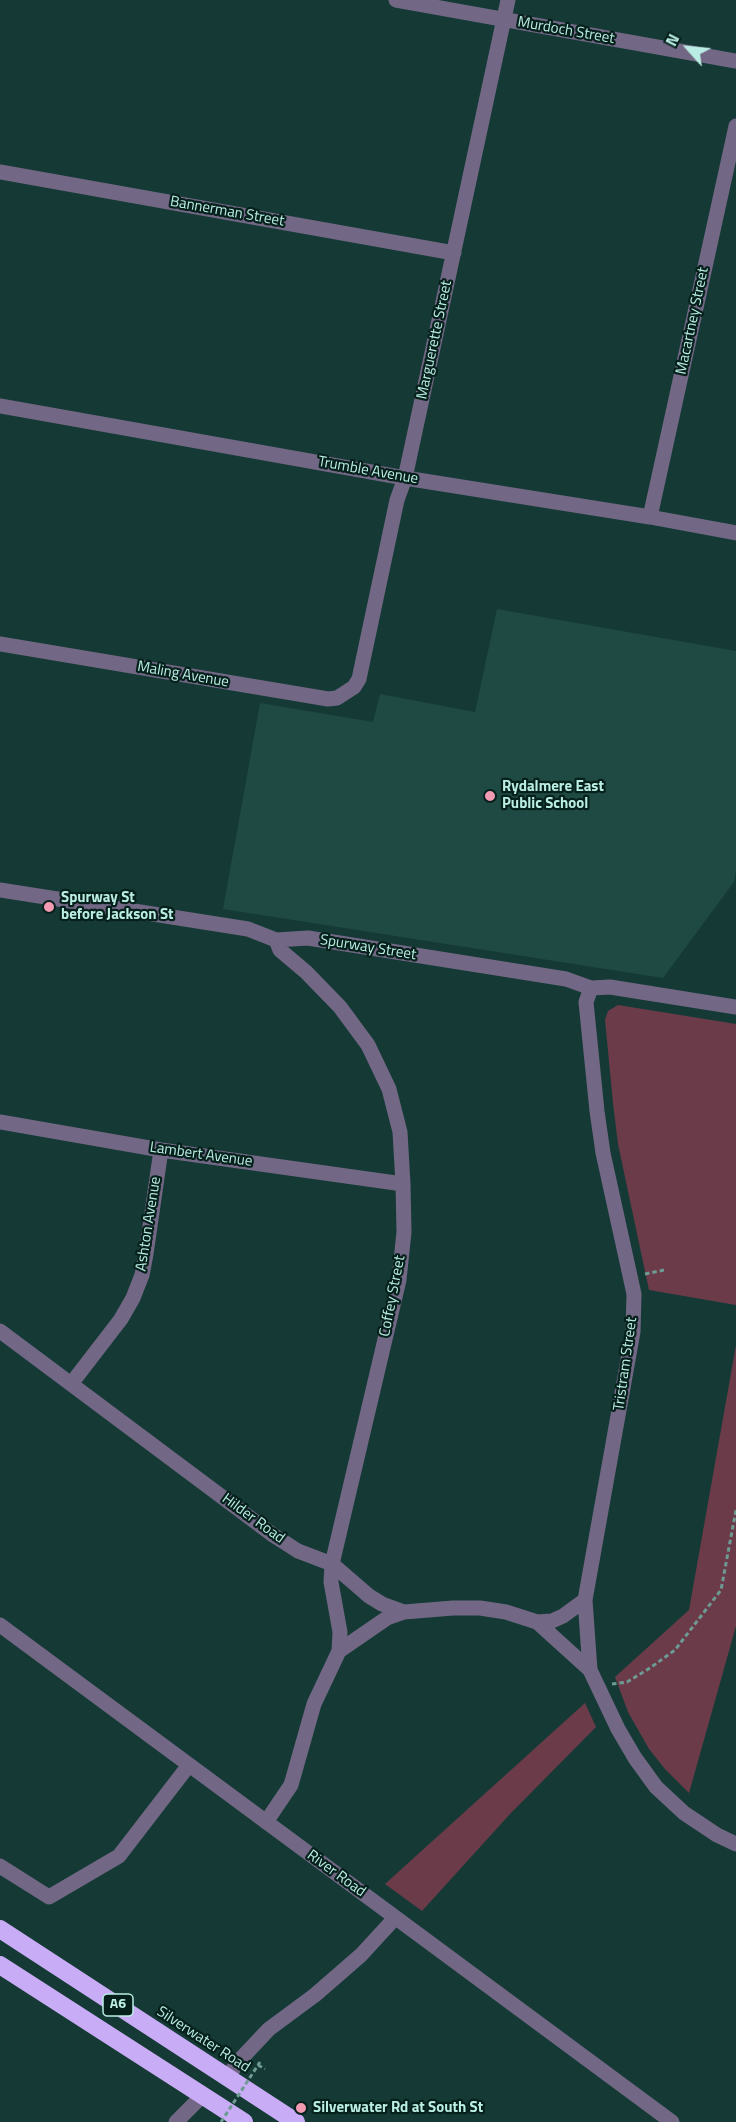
<!DOCTYPE html>
<style>
body{margin:0}
#map{position:relative;width:736px;height:2122px;overflow:hidden;background:#153a35;font-family:"Titillium Web",sans-serif}
canvas{display:block}
.north{position:absolute;left:658px;top:18px;width:60px;height:60px;-webkit-text-stroke:4px #06201c;paint-order:stroke;rotate:297deg;font-size:16px;font-weight:700;line-height:24px;text-align:center;color:#baeee4}
.north::after{content:'';display:block;margin:auto;width:21px;height:27px;background:#baeee4;clip-path:polygon(50% 0,100% 100%,50% 72%,0 100%)}
</style>
<div id="map">
<canvas width="736" height="2122"></canvas>
<div class="north">N</div>
</div>
<script>
const c = document.querySelector('canvas').getContext('2d');
c.lineJoin = 'round';
function paint(path, color) { c.fillStyle = color; c.fill(path, 'evenodd'); }
const toPath = rows => new Path2D(rows.map(r => 'M' + r).join(''));
function strokePath(path, color, width, dash) { c.strokeStyle = color; c.lineWidth = width; c.lineCap = dash ? 'butt' : 'round'; c.setLineDash(dash || []); c.stroke(path); }
function label(font, color, halo, rows, align = 'center') {
  c.font = font + ' "Titillium Web",sans-serif'; c.lineWidth = 4.5; c.setLineDash([]); c.textBaseline = 'middle'; c.strokeStyle = halo; c.fillStyle = color; for (const [text, x, y, turn = 0] of rows) {
    c.save(); c.translate(x, y); c.rotate((+turn || 0) * Math.PI / 180); c.textAlign = isNaN(turn) ? turn : align; if (halo) c.strokeText(text, 0, 0); c.fillText(text, 0, 0); c.restore();
  }
}
paint(toPath([
 [497,609,736,651,736,870,734,882,663,978,223,909,260,703,373,722,380,694,475,712]
]), '#1f4943');
paint(toPath([
 [618,1005,736,1024,736,1305,649,1290,618,1144,613,1103,605,1020,608,1011],
 [736,1345,736,1626,689,1793,665,1769,649,1749,628,1712,615,1677,689,1610],
 [585,1703,596,1727,510,1814,422,1911,385,1884]
]), '#6c3b49');
strokePath(toPath([
 [645,1274,664,1270],
 [612,1684,627,1682,650,1668,675,1650,721,1590,736,1510],
 [258,2065,265,2069]
]), '#6d9a92', 3, [4.5, 3]);
strokePath(toPath([
 [396,0,736,61],
 [0,172,454,253],
 [0,406,405,478,650,517,736,533],
 [650,517,736,126],
 [0,644,328,699,337,698,354,687,359,679,397,500,405,478,508,0],
 [0,890,248,929,276,940,308,938,566,979,591,988,610,987,736,1007],
 [276,940,280,950,306,972,340,1007,368,1045,389,1089,400,1132,403,1184,404,1232,399,1280,332,1564,331,1582,340,1632,339,1651],
 [0,1122,161,1150,403,1184],
 [0,1331,273,1535,298,1551,332,1564,369,1596,382,1604,404,1612,453,1608,480,1608,506,1612,537,1622,552,1621,563,1616,585,1600],
 [71,1384,121,1319,133,1298,142,1275,146,1254,161,1150],
 [537,1622,590,1670,618,1729,635,1758,656,1787,684,1813,717,1835,736,1844],
 [0,1625,672,2122],
 [590,1670,585,1600,633,1332,634,1294,603,1153,597,1111,586,1002,591,988],
 [266,1822,291,1785,314,1704,339,1651,387,1618,404,1612],
 [0,1866,49,1897,119,1856,189,1765],
 [228,2078,236,2064,269,2029,315,1995,361,1955,395,1918],
 [176,2122,203,2095]
]), '#726785', 15);
strokePath(toPath([
 [0,1929,296,2122],
 [0,1965,244,2122]
]), '#c9acf6', 18);
strokePath(toPath([
 [221,2122,260,2062]
]), '#6d9a92', 3, [4.5, 3]);
for (const [x, y, r, color] of [
 [490,796,6,"#f19ab2"],
 [49,907,6,"#f19ab2"],
 [301,2108,6,"#f19ab2"]
]) { const dot = new Path2D(); dot.arc(x, y, r, 0, 2 * Math.PI); c.fillStyle = color; c.fill(dot); strokePath(dot, '#06201c', 2); }
for (const [x, y, w] of [
 [118,2005,30]
]) { const box = new Path2D(); box.roundRect(x - w / 2, y - 11, w, 22, 4.5); c.fillStyle = '#06201c'; c.fill(box); strokePath(box, '#baeee4', 1.5); }
label('bold 14px', '#baeee4', null, [
 ["A6",118,2005]
]);
label('15px', '#baeee4', '#06201c', [
 ["Murdoch Street",566,31,10],
 ["Bannerman Street",227,212,10],
 ["Macartney Street",693,321,-78],
 ["Marguerette Street",435,340,-78],
 ["Trumble Avenue",368,471,10],
 ["Maling Avenue",183,675,10],
 ["Spurway Street",368,948,9],
 ["Lambert Avenue",201,1155,8],
 ["Ashton Avenue",149,1224,-81],
 ["Coffey Street",393,1296,-79],
 ["Tristram Street",626,1364,-82],
 ["Hilder Road",253,1519,36],
 ["River Road",336,1874,36],
 ["Silverwater Road",203,2040,33]
]);
label('bold 15px', '#baeee4', '#06201c', [
 ["Rydalmere East",502,787],
 ["Public School",502,804],
 ["Spurway St",61,898],
 ["before Jackson St",61,915],
 ["Silverwater Rd at South St",313,2108]
], 'left');
</script>
